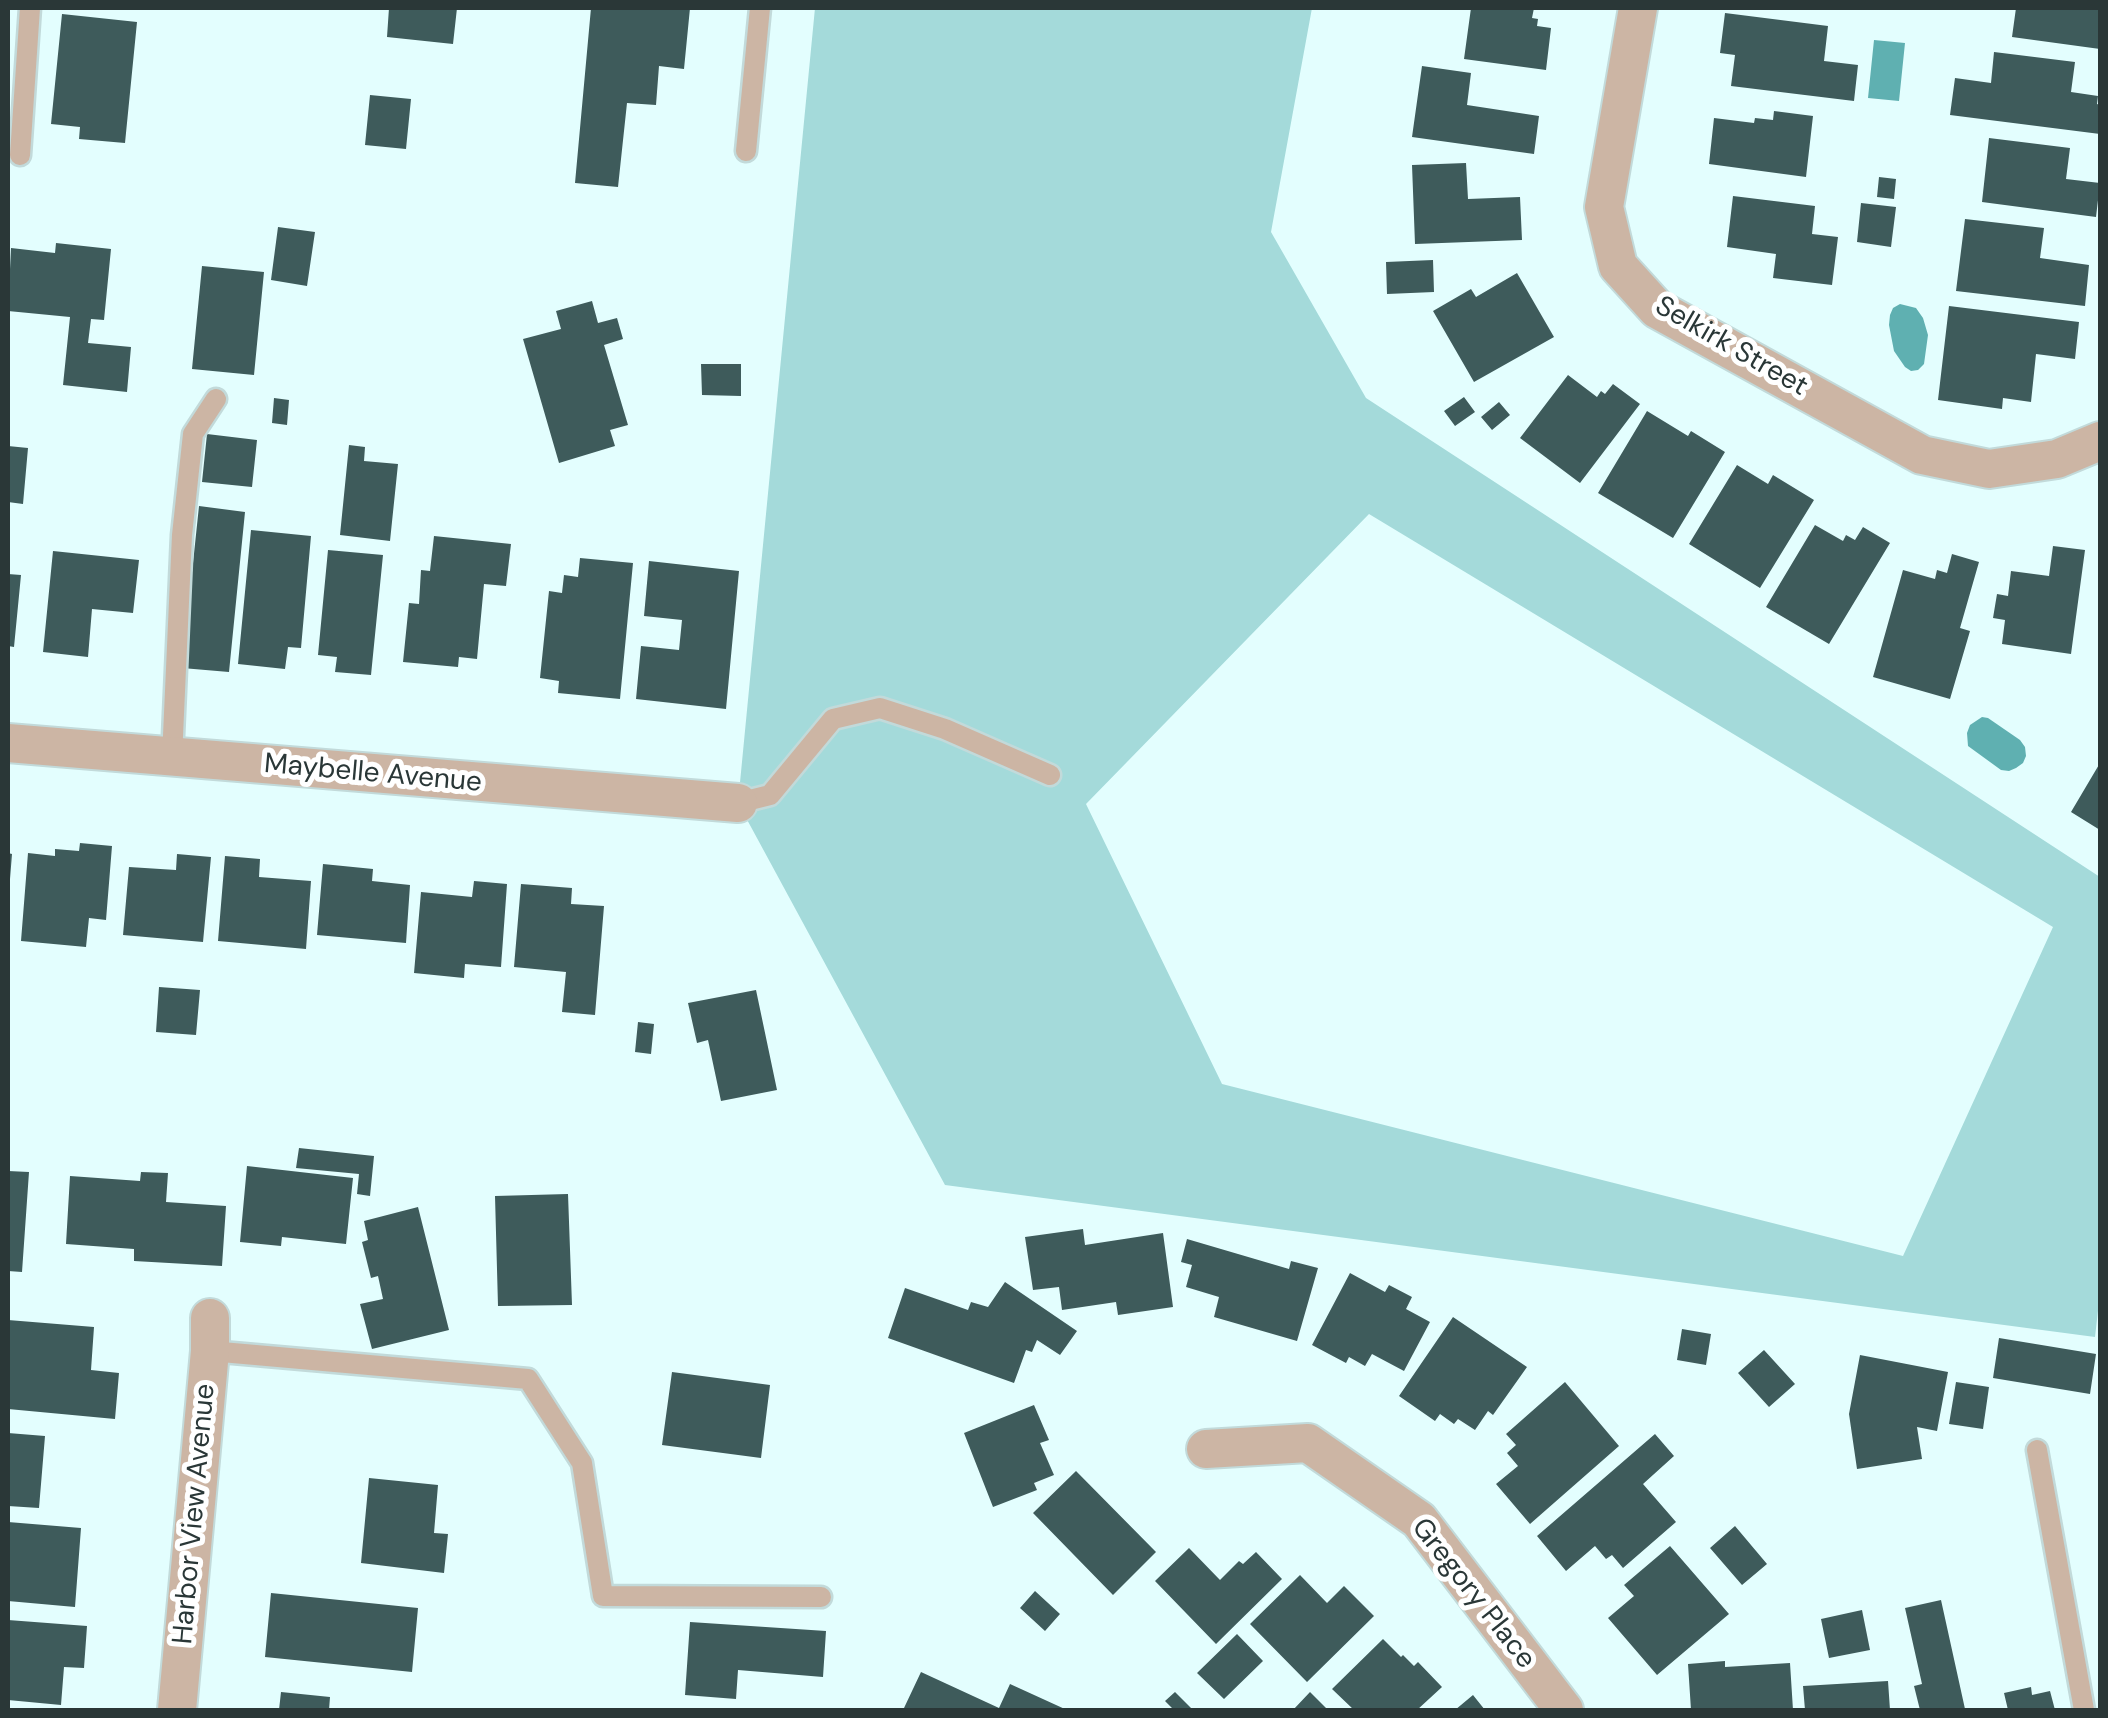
<!DOCTYPE html>
<style>
body{margin:0}
#map{position:relative;width:2108px;height:1718px;overflow:hidden;background:#e3fefe;font-family:"DM Sans",sans-serif}
canvas{display:block}
.frame{position:absolute;inset:0;border:10px solid #2a3737;pointer-events:none}
</style>
<div id="map">
<canvas width="2108" height="1718"></canvas>
<div class="frame"></div>
</div>
<script>
const c = document.querySelector('canvas').getContext('2d');
c.lineJoin = 'round';
function paint(path, color) { c.fillStyle = color; c.fill(path, 'evenodd'); }
const toPath = rows => new Path2D(rows.map(r => 'M' + r).join(''));
function strokePath(path, color, width, dash) { c.strokeStyle = color; c.lineWidth = width; c.lineCap = dash ? 'butt' : 'round'; c.setLineDash(dash || []); c.stroke(path); }
function label(font, color, halo, rows, align = 'center') {
  c.font = font + ' "DM Sans",sans-serif'; c.lineWidth = 10; c.setLineDash([]); c.textBaseline = 'middle'; c.strokeStyle = halo; c.fillStyle = color; for (const [text, x, y, turn = 0] of rows) {
    c.save(); c.translate(x, y); c.rotate((+turn || 0) * Math.PI / 180); c.textAlign = isNaN(turn) ? turn : align; if (halo) c.strokeText(text, 0, 0); c.fillText(text, 0, 0); c.restore();
  }
}
paint(toPath([
 [815,8,1312,8,1271,232,1366,398,2100,877,2100,1293,2095,1337,945,1185,738,803],
 [1369,514,2053,927,1903,1256,1222,1084,1086,804]
]), '#a4dada');
paint(toPath([
 [1874,40,1905,43,1899,101,1868,98],
 [1900,304,1916,308,1923,318,1928,335,1924,364,1918,370,1911,371,1905,367,1894,351,1889,325,1890,315,1893,308],
 [1982,717,1988,718,2020,740,2025,747,2026,756,2023,763,2016,768,2009,771,2001,770,1968,746,1967,733,1970,725]
]), '#5fb0b1');
paint(toPath([
 [389,8,457,8,453,44,387,37],
 [591,8,690,8,684,69,659,66,656,105,627,103,618,187,575,183],
 [1471,8,1534,8,1532,18,1538,19,1537,26,1551,28,1546,70,1464,59],
 [2016,8,2100,8,2100,49,2012,37],
 [1725,13,1828,26,1824,61,1858,65,1854,101,1731,86,1735,55,1720,53],
 [62,14,137,22,125,143,79,139,80,127,51,124],
 [1994,52,2075,62,2071,92,2098,96,2097,104,2100,105,2100,134,1950,115,1955,78,1991,83],
 [1422,66,1471,73,1467,105,1539,116,1534,154,1412,137],
 [370,95,411,99,406,149,365,145],
 [1774,111,1813,116,1806,177,1709,164,1714,118,1754,123,1755,118,1773,120],
 [1989,138,2070,148,2066,179,2100,183,2096,217,1982,202],
 [1466,163,1468,199,1520,197,1522,240,1415,244,1412,165],
 [1879,177,1896,179,1894,199,1877,197],
 [1733,196,1815,206,1812,234,1838,237,1832,285,1773,278,1776,254,1727,247],
 [1861,203,1896,207,1891,247,1857,242],
 [1965,219,2044,228,2040,258,2089,265,2085,306,1956,291],
 [278,227,315,232,307,286,271,280],
 [56,243,111,249,104,320,91,319,88,343,131,347,127,392,63,385,70,317,8,311,11,248,55,253],
 [1433,260,1434,292,1387,294,1386,262],
 [202,266,264,272,254,375,192,369],
 [1517,273,1554,337,1474,382,1433,311,1471,289,1476,297],
 [592,301,598,323,617,318,623,339,604,345,628,425,610,430,615,446,559,463,523,339,561,329,556,311],
 [1949,306,2079,322,2075,359,2036,354,2031,402,2003,398,2002,409,1938,400],
 [701,364,741,364,741,396,702,395],
 [1568,375,1597,397,1601,391,1605,394,1613,384,1640,404,1580,483,1520,438],
 [1464,397,1475,412,1455,426,1444,411],
 [274,398,289,400,287,425,272,423],
 [1499,402,1510,415,1492,430,1481,417],
 [1647,411,1688,436,1691,431,1725,452,1673,538,1598,493],
 [207,434,257,440,252,487,202,482],
 [349,445,365,447,364,461,398,464,390,541,340,535],
 [8,446,28,448,23,504,8,502],
 [1737,465,1768,484,1773,475,1814,500,1760,588,1689,544],
 [199,506,245,512,229,672,182,668],
 [1815,525,1843,541,1846,535,1855,540,1863,527,1890,543,1829,644,1766,607],
 [251,530,311,536,301,648,288,647,285,669,238,664],
 [434,536,511,544,506,586,484,584,477,659,459,657,458,667,403,662,409,603,419,604,421,570,430,571],
 [2053,546,2085,550,2071,654,2002,644,2005,620,1993,618,1997,594,2008,596,2011,571,2049,576],
 [328,550,383,555,371,675,335,672,337,657,318,655],
 [53,551,139,560,133,613,92,609,88,657,43,652],
 [1952,554,1979,562,1960,628,1970,631,1950,699,1873,677,1903,570,1935,579,1937,570,1947,573],
 [580,558,633,563,620,699,558,693,559,681,540,678,549,591,562,593,564,575,578,577],
 [649,561,739,571,726,709,636,699,641,646,679,650,682,620,644,616],
 [8,574,21,575,14,647,8,646],
 [2100,763,2100,830,2071,812],
 [80,843,112,846,106,920,89,918,86,947,21,941,28,853,55,856,55,849,79,851],
 [8,853,12,854,10,879,8,879],
 [177,854,211,857,203,942,123,935,129,867,176,870],
 [225,856,260,859,259,877,311,881,306,949,218,941],
 [323,864,373,869,372,881,410,885,406,943,317,935],
 [474,881,507,884,501,967,465,964,464,978,414,973,421,892,472,897],
 [521,884,572,888,571,904,604,906,595,1015,562,1012,566,972,514,967],
 [159,987,200,990,196,1035,156,1032],
 [756,990,777,1090,721,1101,708,1040,697,1043,688,1003],
 [638,1022,654,1024,651,1054,635,1052],
 [299,1148,374,1156,370,1196,357,1194,359,1174,296,1168],
 [247,1166,353,1178,346,1244,282,1237,281,1246,240,1242],
 [8,1171,29,1172,22,1272,8,1271],
 [141,1172,168,1173,166,1202,226,1206,222,1266,134,1261,134,1249,66,1244,70,1176,140,1181],
 [568,1194,572,1305,498,1306,495,1196],
 [418,1207,449,1330,372,1349,360,1304,383,1299,378,1276,371,1278,362,1242,368,1240,364,1221],
 [1083,1229,1085,1245,1163,1233,1173,1307,1118,1315,1116,1302,1062,1310,1059,1287,1033,1290,1025,1237],
 [1187,1239,1289,1269,1291,1261,1318,1268,1297,1341,1214,1317,1219,1297,1186,1287,1192,1265,1181,1262],
 [1350,1273,1385,1292,1389,1285,1412,1297,1406,1309,1430,1322,1404,1371,1372,1354,1365,1366,1349,1357,1346,1363,1312,1345],
 [1005,1282,1077,1331,1060,1355,1037,1340,1032,1352,1026,1350,1014,1383,888,1338,905,1288,968,1310,971,1302,988,1307],
 [1453,1317,1527,1367,1493,1415,1488,1411,1475,1430,1458,1419,1454,1424,1440,1414,1435,1421,1399,1396],
 [8,1320,94,1327,91,1370,119,1373,115,1419,8,1409],
 [1682,1329,1711,1334,1706,1365,1677,1360],
 [1999,1338,2096,1354,2090,1394,1993,1378],
 [1764,1350,1795,1384,1769,1407,1738,1373],
 [1860,1355,1948,1372,1937,1431,1917,1427,1922,1459,1857,1469,1849,1414],
 [672,1372,770,1385,761,1458,662,1445],
 [1565,1382,1619,1446,1530,1524,1496,1484,1518,1466,1507,1453,1516,1445,1506,1434],
 [1956,1382,1989,1387,1983,1429,1949,1424],
 [1034,1405,1049,1440,1040,1443,1054,1475,1034,1483,1037,1490,993,1507,964,1433],
 [8,1433,45,1436,39,1508,8,1506],
 [1655,1434,1674,1456,1643,1484,1676,1522,1623,1568,1612,1555,1606,1559,1595,1546,1566,1571,1537,1536],
 [1076,1471,1156,1552,1113,1595,1033,1513],
 [369,1478,438,1485,434,1533,448,1534,444,1573,361,1563],
 [8,1522,81,1528,75,1607,8,1601],
 [1735,1526,1767,1564,1742,1585,1710,1548],
 [1670,1546,1729,1614,1657,1675,1608,1618,1634,1596,1624,1585],
 [1189,1548,1220,1580,1239,1561,1243,1564,1256,1552,1282,1579,1216,1644,1155,1581],
 [1300,1575,1327,1603,1344,1586,1374,1616,1307,1682,1250,1624],
 [1035,1591,1060,1614,1045,1631,1020,1608],
 [271,1593,418,1608,412,1672,265,1657],
 [1941,1600,1965,1709,1920,1710,1914,1686,1922,1684,1905,1608],
 [1862,1610,1870,1650,1829,1658,1821,1619],
 [8,1620,87,1626,84,1668,64,1667,61,1705,8,1700],
 [690,1622,826,1631,823,1677,738,1670,736,1699,685,1695],
 [1237,1634,1263,1661,1224,1699,1197,1673],
 [1383,1639,1401,1657,1403,1655,1414,1666,1418,1662,1442,1687,1417,1710,1354,1710,1332,1689],
 [1725,1661,1725,1667,1790,1663,1793,1710,1691,1710,1688,1664],
 [921,1672,999,1708,1010,1684,1067,1710,909,1710,904,1708],
 [1888,1681,1890,1710,1805,1710,1803,1686],
 [2031,1687,2032,1695,2050,1691,2055,1710,2008,1710,2004,1693],
 [281,1692,330,1697,329,1710,279,1710],
 [1175,1692,1193,1710,1174,1710,1165,1701],
 [1310,1692,1328,1710,1293,1710],
 [1473,1695,1485,1710,1455,1710]
]), '#3e5b5b');
const service = toPath([
 [746,151,760,8],
 [20,155,30,8],
 [172,758,182,535,193,434,216,399],
 [738,803,770,795,833,719,880,708,945,729,1050,775],
 [210,1351,528,1379,582,1463,603,1596,821,1597],
 [2037,1450,2084,1710]
]);
const minor = toPath([
 [1638,8,1604,207,1618,266,1657,309,1922,455,1989,469,2057,459,2100,441],
 [8,743,738,803],
 [1206,1449,1308,1443,1419,1520,1564,1710],
 [177,1710,210,1351,210,1318]
]);
strokePath(service, '#c2dada', 25);
strokePath(minor, '#c2dada', 42);
strokePath(service, '#ccb5a4', 20);
strokePath(minor, '#ccb5a4', 38);
label('28px', '#2a3737', '#fff', [
 ["Selkirk Street",1731,347,30],
 ["Maybelle Avenue",373,774,5],
 ["Harbor View Avenue",195,1514,-85],
 ["Gregory Place",1473,1594,52]
]);
</script>
